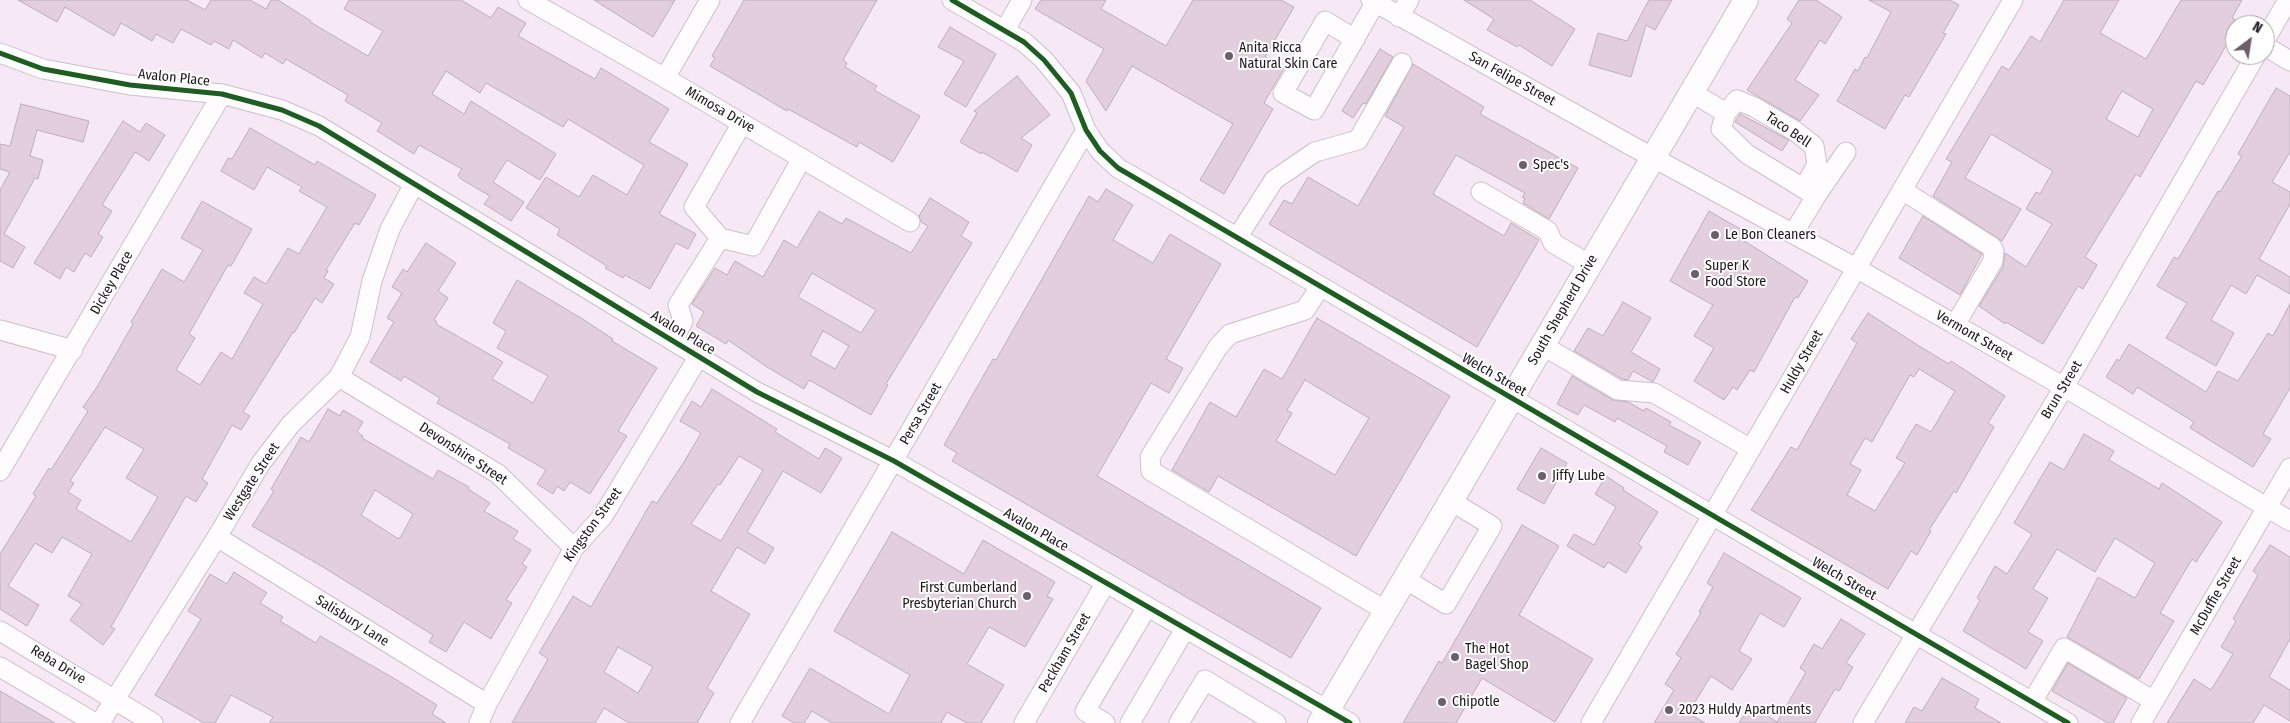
<!DOCTYPE html>
<style>
body{margin:0}
#map{position:relative;width:2290px;height:723px;overflow:hidden;background:#f7e8f6;font-family:"Fira Sans Condensed",sans-serif}
canvas{display:block}
.north{position:absolute;left:2225px;top:15px;width:50px;height:50px;box-sizing:border-box;background:#fff;border:1px solid #a5a2a5;border-radius:50%;rotate:31deg;font-size:14px;font-weight:700;line-height:20px;text-align:center;color:#1f161f}
.north::after{content:'';display:block;margin:auto;width:18px;height:22px;background:#6b606a;clip-path:polygon(50% 0,100% 100%,50% 72%,0 100%)}
</style>
<div id="map">
<canvas width="2290" height="723"></canvas>
<div class="north">N</div>
</div>
<script>
const c = document.querySelector('canvas').getContext('2d');
c.lineJoin = 'round';
function paint(path, color) { c.fillStyle = color; c.fill(path, 'evenodd'); }
const toPath = rows => new Path2D(rows.map(r => 'M' + r).join(''));
function strokePath(path, color, width, dash) { c.strokeStyle = color; c.lineWidth = width; c.lineCap = dash ? 'butt' : 'round'; c.setLineDash(dash || []); c.stroke(path); }
function label(font, color, halo, rows, align = 'center') {
  c.font = font + ' "Fira Sans Condensed",sans-serif'; c.lineWidth = 4; c.setLineDash([]); c.textBaseline = 'middle'; c.strokeStyle = halo; c.fillStyle = color; for (const [text, x, y, turn = 0] of rows) {
    c.save(); c.translate(x, y); c.rotate((+turn || 0) * Math.PI / 180); c.textAlign = isNaN(turn) ? turn : align; if (halo) c.strokeText(text, 0, 0); c.fillText(text, 0, 0); c.restore();
  }
}
const building = toPath([
 [18,0,187,0,205,10,211,0,250,0,266,9,271,0,278,0,311,21,310,22,368,56,383,31,344,9,349,0,461,0,491,18,498,7,526,23,518,36,595,79,601,68,669,109,649,142,688,164,659,214,696,234,688,249,676,243,650,289,625,275,623,278,605,268,607,266,557,235,560,229,526,208,546,177,579,197,593,175,627,195,644,165,568,119,563,127,486,83,480,93,446,71,432,94,464,114,471,101,556,154,540,180,507,160,493,182,524,202,511,221,484,204,490,196,461,179,458,175,462,169,419,145,414,154,377,131,382,123,345,101,348,95,286,59,283,64,265,53,262,58,233,40,229,49,214,41,211,45,181,29,173,43,156,34,152,41,121,23,114,36,65,7,57,22,18,0],
 [594,0,675,0,653,37,594,0],
 [744,0,877,0,843,60,847,63,845,67,877,86,874,90,920,116,893,162,859,142,857,147,788,109,787,111,710,66,715,58,712,56,744,0],
 [1041,0,1106,0,1101,9,1166,46,1193,0,1281,0,1294,7,1265,57,1284,68,1264,103,1273,109,1224,194,1200,180,1233,124,1132,66,1106,111,1086,81,1104,49,1035,9,1041,0],
 [1464,0,1530,0,1575,29,1552,66,1519,45,1517,47,1487,30,1494,19,1464,0],
 [1649,0,1672,0,1655,30,1646,25,1631,77,1589,65,1598,33,1627,41,1649,0],
 [1799,0,1816,0,1842,17,1825,44,1820,40,1795,80,1819,95,1800,121,1747,90,1792,23,1787,19,1799,0],
 [1869,0,1950,0,1959,5,1943,33,1946,34,1909,97,1905,95,1885,129,1837,101,1855,69,1858,71,1865,57,1867,58,1891,12,1869,0],
 [2064,0,2119,0,2100,33,2146,59,2181,0,2242,0,2232,18,2239,22,2235,25,2235,29,2219,58,2203,85,2196,81,2140,177,2136,174,2085,257,2097,265,2083,289,2078,286,2043,344,2006,322,2005,324,1979,306,2003,267,2005,253,2026,267,2052,224,2026,209,2036,192,2040,194,2053,171,1991,134,1965,178,2021,209,2002,241,1933,196,1952,162,1946,159,2002,66,2009,70,2031,36,2040,42,2064,0],
 [2122,91,2153,109,2138,137,2106,119,2122,91],
 [950,27,996,54,966,107,944,94,964,61,938,47,950,27],
 [1380,49,1393,57,1366,104,1363,103,1353,118,1342,111,1380,49],
 [1413,64,1484,107,1480,114,1578,168,1549,219,1523,203,1525,198,1522,197,1525,193,1456,155,1433,194,1504,236,1511,223,1539,240,1477,347,1269,224,1284,200,1292,204,1308,177,1358,206,1404,127,1385,116,1413,64],
 [1017,76,1050,115,1021,138,1032,145,1017,172,982,152,981,154,960,142,977,113,974,111,1017,76],
 [2276,88,2290,96,2290,152,2272,182,2290,192,2290,204,2259,259,2290,277,2290,294,2257,275,2246,294,2231,285,2211,320,2234,333,2216,366,2166,338,2187,303,2157,286,2174,257,2178,259,2218,191,2220,192,2242,156,2238,154,2276,88],
 [21,104,89,121,83,142,37,130,30,156,43,160,38,179,35,178,4,234,25,247,13,268,0,261,0,190,10,172,0,169,0,144,10,146,21,104],
 [1740,114,1789,140,1782,151,1735,122,1740,114],
 [123,121,140,132,146,123,165,135,149,161,135,152,102,205,112,211,98,234,103,237,91,257,85,253,74,272,66,267,60,279,34,263,123,121],
 [250,128,315,165,317,161,376,195,359,225,355,223,326,270,328,271,324,278,334,284,322,303,315,298,294,333,293,332,243,412,250,416,241,430,232,425,202,479,208,483,196,502,186,496,111,627,115,629,103,645,70,620,82,604,68,596,92,554,62,537,52,553,35,543,8,586,39,605,27,626,0,609,0,554,36,496,33,494,49,468,51,470,88,411,83,407,97,387,133,324,131,322,162,269,184,282,203,250,181,238,202,201,252,229,231,266,228,265,189,334,195,338,176,370,200,385,221,352,232,359,263,304,244,293,254,277,266,284,288,248,299,254,327,207,299,191,302,187,267,167,254,190,221,171,228,158,232,159,250,128],
 [105,427,144,449,126,478,158,497,131,542,76,509,81,500,68,492,74,483,70,481,105,427],
 [1106,189,1133,205,1113,240,1153,263,1170,234,1221,264,1166,359,1183,368,1169,393,1151,383,1097,476,1321,608,1291,658,952,461,957,453,944,445,993,359,996,360,1089,196,1098,202,1106,189],
 [930,198,969,222,961,236,972,243,886,384,888,385,871,415,809,380,804,389,767,367,728,340,726,344,696,326,704,312,692,304,715,268,727,275,735,261,763,277,784,240,797,248,819,211,842,224,846,218,911,253,928,226,921,222,919,216,930,198],
 [812,273,876,310,861,333,798,297,812,273],
 [823,331,849,346,835,369,810,355,823,331],
 [1709,211,1742,230,1738,237,1808,281,1798,298,1795,297,1754,372,1750,370,1737,390,1733,387,1724,400,1694,381,1714,348,1694,336,1713,305,1670,281,1709,211],
 [1923,216,1982,254,1960,295,1899,258,1923,216],
 [426,243,456,263,438,291,448,298,434,320,437,322,436,324,503,362,492,379,533,403,548,376,497,348,506,331,493,323,517,280,581,318,613,339,612,341,657,368,618,431,627,436,590,494,570,482,564,491,557,486,553,494,537,484,546,470,508,448,510,444,437,403,440,398,404,376,401,381,370,362,394,322,387,318,402,293,392,287,403,269,407,272,426,243],
 [1623,302,1651,318,1631,352,1660,369,1653,382,1633,371,1628,380,1622,379,1574,351,1588,328,1603,336,1623,302],
 [2290,304,2290,388,2263,434,2271,439,2253,467,2190,428,2194,422,2137,387,2133,394,2106,377,2117,359,2119,361,2129,344,2206,392,2218,371,2238,381,2268,333,2273,336,2290,304],
 [1868,313,1919,346,1949,364,1951,361,2005,396,1988,423,1994,427,1956,493,1954,491,1929,530,1931,531,1917,555,1911,551,1888,589,1751,510,1791,447,1797,450,1857,343,1851,339,1868,313],
 [1919,369,1955,391,1931,432,1916,424,1896,458,1905,463,1875,511,1847,495,1861,470,1850,464,1865,438,1872,442,1910,375,1914,377,1919,369],
 [1317,318,1450,396,1356,556,1218,476,1209,492,1172,470,1210,402,1236,417,1264,369,1282,379,1317,318],
 [1305,380,1369,418,1335,475,1276,441,1292,413,1287,410,1305,380],
 [1572,376,1613,400,1628,402,1644,411,1646,408,1671,422,1669,425,1701,442,1688,465,1664,452,1667,446,1617,418,1615,422,1584,405,1578,415,1557,404,1572,376],
 [712,389,777,429,775,432,819,459,825,448,842,458,821,493,783,471,747,532,774,548,765,564,737,547,711,591,750,614,707,688,714,693,697,723,629,723,604,708,595,723,512,723,548,659,539,653,573,596,591,607,652,501,657,503,684,462,701,433,680,421,692,401,701,407,712,389],
 [739,456,763,470,721,541,691,524,718,484,720,485,739,456],
 [618,647,653,667,638,693,604,672,618,647],
 [328,409,340,416,343,410,363,422,357,432,363,436,362,438,433,479,438,470,469,487,468,489,490,503,484,511,518,531,513,539,531,550,522,564,527,567,506,600,512,603,491,639,464,622,446,652,429,642,433,635,318,564,252,526,274,491,271,489,301,437,309,442,328,409],
 [375,490,413,514,400,538,397,538,361,515,375,490],
 [2084,434,2114,451,2109,460,2159,489,2162,483,2222,522,2196,562,2192,559,2160,613,2174,621,2139,679,2067,637,2098,577,2135,598,2155,563,2115,538,2095,572,2057,549,2033,589,2048,598,2028,632,2043,641,2026,669,1963,631,1980,600,1977,598,1995,566,2007,574,2032,534,2014,523,2050,462,2064,470,2084,434],
 [1541,448,1567,463,1544,504,1517,489,1541,448],
 [1606,476,1624,488,1623,490,1658,512,1638,544,1642,547,1626,573,1608,562,1604,568,1567,546,1574,534,1594,545,1616,507,1595,494,1606,476],
 [1522,525,1559,546,1519,615,1593,659,1555,722,1482,678,1456,723,1403,723,1439,661,1442,663,1522,525],
 [892,532,964,574,983,540,1055,582,1047,596,1053,599,1025,647,989,627,967,664,1004,685,981,723,967,723,947,712,941,723,832,723,812,711,804,723,794,723,782,716,810,668,889,714,910,675,834,631,892,532],
 [2270,545,2290,557,2290,639,2269,677,2290,690,2290,721,2264,705,2253,723,2167,723,2194,679,2211,690,2233,654,2221,647,2236,621,2233,619,2258,575,2253,571,2270,545],
 [1724,553,1801,598,1784,627,1760,613,1739,651,1752,659,1732,690,1711,676,1688,713,1705,723,1654,723,1674,690,1665,684,1681,658,1676,654,1701,613,1699,612,1713,587,1707,583,1724,553],
 [234,572,267,593,260,603,283,617,280,621,316,643,320,636,395,679,437,705,432,714,446,723,269,723,273,717,231,695,215,723,204,723,155,695,201,619,188,611,210,574,227,584,234,572],
 [1841,619,1865,634,1846,663,1853,667,1839,691,1835,689,1815,723,1739,723,1750,705,1777,722,1806,672,1800,668,1814,644,1822,649,1841,619],
 [2068,663,2127,698,2113,723,2108,723,2052,691,2068,663],
 [1942,678,1979,699,1975,708,2001,723,1905,723,1914,707,1922,711,1942,678],
 [0,691,55,723,0,723,0,691]
]);
paint(building, '#e3cedd');
strokePath(building, '#bbafb8', 1);
const minor = toPath([
 [528,0,665,78,910,222],
 [952,0,1024,42,1044,60,1071,93,1086,130,1100,151,1118,168,2068,723],
 [1371,0,1630,145,1856,268,2064,387,2290,521],
 [1399,17,1409,0],
 [1005,30,1022,0],
 [1355,39,1325,21,1283,93,1314,110,1375,3],
 [2265,40,2288,0],
 [2265,46,2290,61],
 [0,53,43,69,130,85,222,94,282,110,319,126,757,392,894,461,1350,723],
 [665,78,710,0],
 [1691,92,1726,113,1721,129,1747,154,1816,196,1846,152],
 [1726,113,1737,100,1754,107,1795,131,1814,146,1817,164,1804,188],
 [1902,190,1992,247,1994,251,1993,261,1955,325],
 [1481,192,1548,231,1553,243,1590,265],
 [1793,234,1816,196],
 [720,238,753,246,802,158],
 [1237,238,1274,180,1315,152,1358,140,1402,63],
 [1320,287,1305,310,1230,334,1218,347,1150,457,1151,471,1386,611],
 [0,330,73,350],
 [673,341,683,321,678,305,720,238,694,207,742,123],
 [1542,345,1618,390,1654,393,1751,449],
 [339,377,498,474,574,548],
 [0,471,222,94],
 [217,537,487,704],
 [1405,579,1446,604,1492,526,1451,501],
 [0,631,153,723],
 [0,667,95,723],
 [2032,702,2064,648,2154,701],
 [100,723,217,537,261,463,291,424,339,377,360,337,372,281,390,229,414,184],
 [479,723,487,704,574,548,603,516,699,356],
 [740,723,1086,130],
 [1024,723,1105,584],
 [1105,723,1085,711,1147,607],
 [1130,723,1185,629],
 [1179,723,1205,680,1276,723],
 [1591,723,2013,0],
 [1863,723,2064,387,2256,55],
 [2141,723,2290,468]
]);
const major = toPath([
 [1320,723,1746,0]
]);
strokePath(minor, '#ccc0cb', 21);
strokePath(major, '#ccc0cb', 26);
strokePath(minor, '#fefcfe', 19);
strokePath(major, '#fefcfe', 24);
strokePath(toPath([
 [952,0,1024,42,1044,60,1071,93,1086,130,1100,151,1118,168,2068,723],
 [0,53,43,69,130,85,222,94,282,110,319,126,757,392,894,461,1350,723]
]), '#1b5e20', 5);
for (const [x, y, r, color] of [
 [1229,56,5,"#6b606a"],
 [1523,165,5,"#6b606a"],
 [1715,235,5,"#6b606a"],
 [1695,274,5,"#6b606a"],
 [1542,476,5,"#6b606a"],
 [1027,596,5,"#6b606a"],
 [1455,657,5,"#6b606a"],
 [1442,702,5,"#6b606a"],
 [1669,710,5,"#6b606a"]
]) { const dot = new Path2D(); dot.arc(x, y, r, 0, 2 * Math.PI); c.fillStyle = color; c.fill(dot); strokePath(dot, '#fff', 2); }
label('14px', '#1f161f', '#fff', [
 ["Anita Ricca",1239,48],
 ["Natural Skin Care",1239,64],
 ["Spec's",1533,165],
 ["Le Bon Cleaners",1725,235],
 ["Super K",1705,266],
 ["Food Store",1705,282],
 ["Jiffy Lube",1552,476],
 ["First Cumberland",1017,588,"right"],
 ["Presbyterian Church",1017,604,"right"],
 ["The Hot",1465,649],
 ["Bagel Shop",1465,665],
 ["Chipotle",1452,702],
 ["2023 Huldy Apartments",1679,710]
], 'left');
label('14px', '#1f161f', '#fff', [
 ["Avalon Place",174,78,6],
 ["San Felipe Street",1512,79,29],
 ["Mimosa Drive",720,110,30],
 ["Taco Bell",1788,130,34],
 ["Dickey Place",112,283,-60],
 ["South Shepherd Drive",1563,310,-60],
 ["Avalon Place",683,333,31],
 ["Vermont Street",1974,336,30],
 ["Huldy Street",1802,362,-60],
 ["Welch Street",1494,375,30],
 ["Brun Street",2062,390,-59],
 ["Persa Street",921,414,-60],
 ["Devonshire Street",463,454,33],
 ["Westgate Street",252,482,-57],
 ["Kingston Street",593,525,-54],
 ["Avalon Place",1036,530,30],
 ["Welch Street",1844,579,30],
 ["McDuffie Street",2216,596,-60],
 ["Salisbury Lane",352,621,32],
 ["Peckham Street",1065,653,-60],
 ["Reba Drive",58,665,31]
]);
</script>
